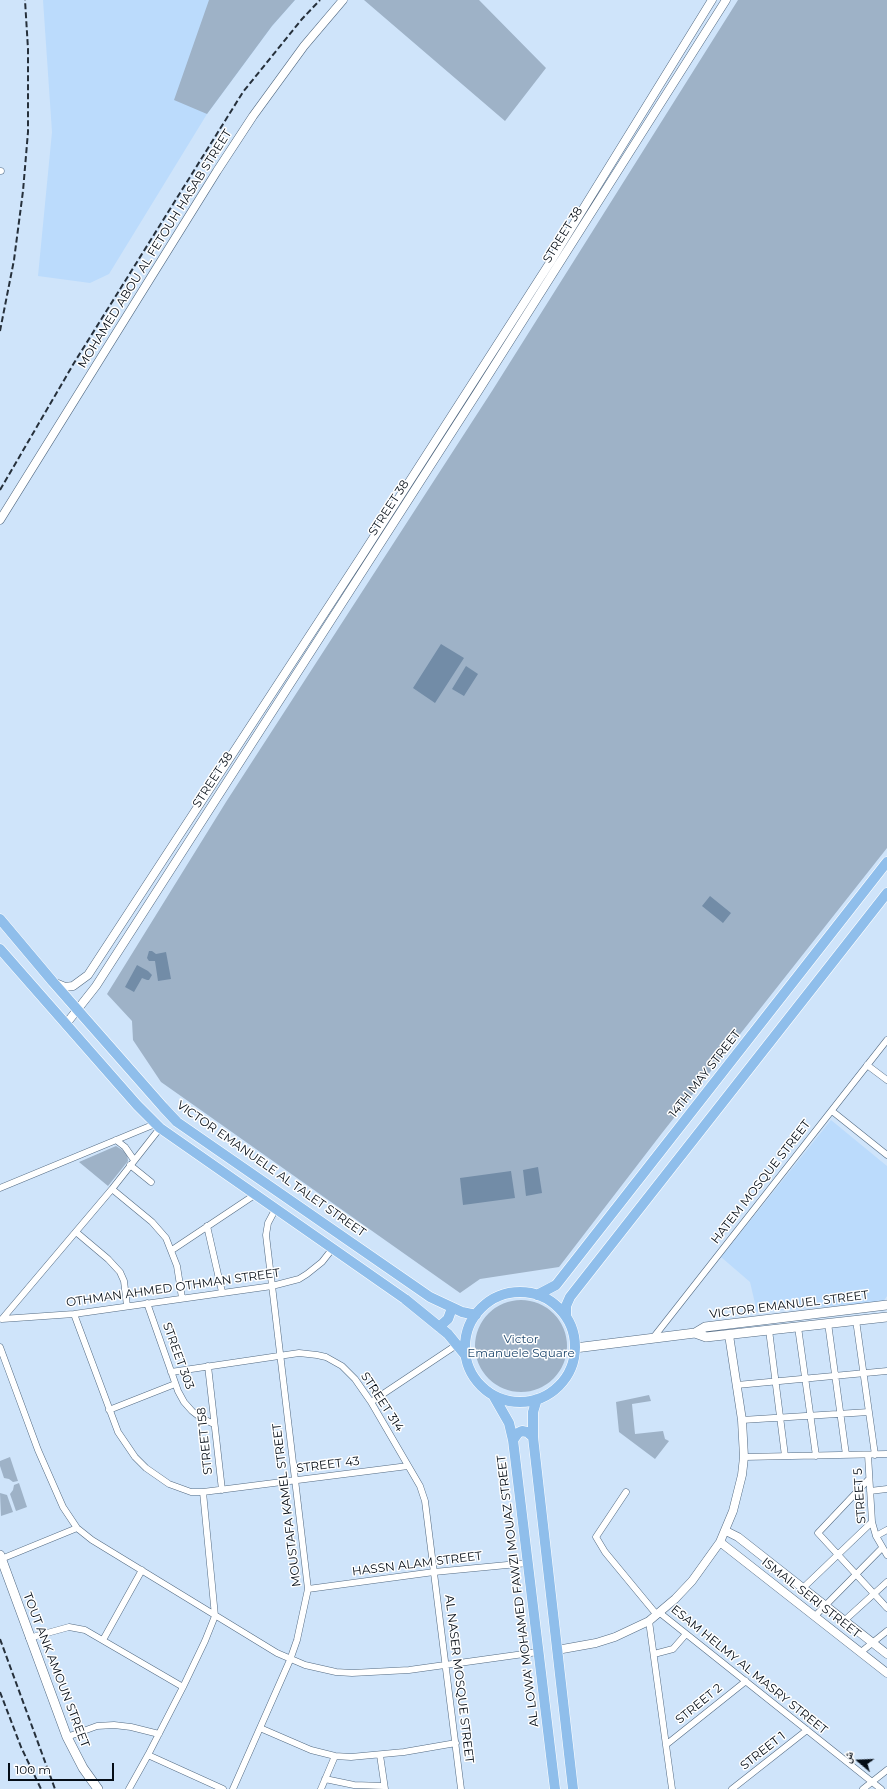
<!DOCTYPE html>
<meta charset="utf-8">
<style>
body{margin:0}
#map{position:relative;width:887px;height:1789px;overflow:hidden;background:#cfe4fa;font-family:Montserrat,"Noto Naskh Arabic",sans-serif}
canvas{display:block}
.north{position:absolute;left:839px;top:1741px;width:40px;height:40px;-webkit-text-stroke:3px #fff;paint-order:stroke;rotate:289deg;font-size:11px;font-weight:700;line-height:16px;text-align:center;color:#050d16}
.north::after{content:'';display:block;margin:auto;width:14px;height:18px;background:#050d16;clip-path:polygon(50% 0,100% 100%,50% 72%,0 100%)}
.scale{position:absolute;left:8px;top:1763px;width:106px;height:18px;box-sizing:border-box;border:2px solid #050d16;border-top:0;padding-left:5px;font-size:12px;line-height:14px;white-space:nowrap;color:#050d16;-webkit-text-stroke:3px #fff;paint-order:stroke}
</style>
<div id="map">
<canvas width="887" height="1789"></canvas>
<div class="north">ش</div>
<div class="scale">100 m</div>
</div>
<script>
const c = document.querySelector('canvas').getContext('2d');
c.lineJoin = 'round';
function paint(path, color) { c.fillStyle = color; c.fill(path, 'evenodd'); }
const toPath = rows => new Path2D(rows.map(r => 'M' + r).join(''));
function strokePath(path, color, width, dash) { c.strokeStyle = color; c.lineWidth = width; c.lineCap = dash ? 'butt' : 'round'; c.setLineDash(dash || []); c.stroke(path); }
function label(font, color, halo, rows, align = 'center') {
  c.font = font + ' Montserrat,sans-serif'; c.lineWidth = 3; c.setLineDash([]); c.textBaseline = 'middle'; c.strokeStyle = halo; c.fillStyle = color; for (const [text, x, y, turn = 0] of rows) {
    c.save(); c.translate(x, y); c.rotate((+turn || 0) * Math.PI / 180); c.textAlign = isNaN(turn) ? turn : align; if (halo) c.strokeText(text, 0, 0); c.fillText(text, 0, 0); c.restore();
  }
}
paint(toPath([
 [43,0,295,0,272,26,207,114,109,274,90,283,38,276,52,132],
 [831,1120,887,1166,887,1296,883,1302,757,1312,750,1282,721,1257]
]), '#bbdbfc');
paint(toPath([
 [209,0,295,0,272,26,207,114,174,100],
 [364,0,479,0,546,68,505,121],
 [738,0,887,0,887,848,662,1133,559,1267,480,1279,460,1293,161,1082,133,1040,132,1021,107,994,226,802,492,391],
 [116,1146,127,1153,128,1161,108,1186,79,1162],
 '475 1346a46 46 0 1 1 92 0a46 46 0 1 1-92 0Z',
 [649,1395,651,1401,632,1404,635,1434,663,1431,665,1439,669,1441,655,1459,619,1432,616,1402],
 [10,1457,18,1481,13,1482,9,1479,4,1478,0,1466,0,1461],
 [19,1483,27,1507,16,1511,10,1494,13,1490,14,1485],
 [0,1493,7,1495,13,1512,1,1516]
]), '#9eb2c7');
paint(toPath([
 [441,644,464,658,435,703,413,688],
 [466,666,478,674,464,696,452,689],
 [710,896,731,913,723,923,702,906],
 [149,951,152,951,156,954,166,952,171,979,158,981,155,961,149,961,147,958],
 [137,965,148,971,152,975,149,980,147,980,142,978,134,992,125,987],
 [538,1167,542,1193,526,1196,523,1170],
 [511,1171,515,1198,463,1205,460,1178]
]), '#728ca7');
const minor = toPath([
 [0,171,1,171],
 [867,1065,887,1080],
 [832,1111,887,1155],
 [116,1140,125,1147,134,1160],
 [130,1165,151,1182],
 [0,1188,155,1124],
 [112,1189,152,1222,166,1238,177,1266,182,1298],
 [207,1226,222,1292],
 [76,1232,108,1259,120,1272,124,1281,127,1306],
 [172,1250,256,1194],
 [147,1303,178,1391,184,1402,192,1411,201,1418,214,1424],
 [74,1314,118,1432,135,1457,146,1468,169,1484,191,1492,203,1492,408,1466],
 [2,1319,74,1314,272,1286,299,1279,307,1274,322,1262,333,1248],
 [2,1319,112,1189,160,1128],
 [856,1320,875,1455],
 [828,1323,846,1455],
 [798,1327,816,1456],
 [769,1330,785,1456],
 [653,1338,887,1040],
 [0,1347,38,1450,63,1507,77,1528,92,1540,277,1653,305,1665,336,1672,352,1673,409,1670,538,1652],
 [208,1366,222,1490],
 [171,1372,299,1353,317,1355,326,1357,342,1366,355,1379,371,1402,420,1486,425,1501,461,1789],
 [737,1385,887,1371],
 [371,1402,458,1344],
 [109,1410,175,1384],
 [742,1420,869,1412],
 [868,1455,872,1522,876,1536,887,1555],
 [744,1457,887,1454],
 [869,1479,818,1533,887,1608],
 [870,1491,887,1489],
 [626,1492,596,1537,605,1552,657,1615],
 [876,1536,887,1530],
 [1,1559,77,1528],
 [803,1588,872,1522],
 [308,1589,434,1572,528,1563],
 [660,1613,881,1789],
 [815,1616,882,1548],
 [845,1620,887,1582],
 [649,1621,672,1789],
 [29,1638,69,1627,85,1630,183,1687],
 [103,1640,142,1570],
 [861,1652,887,1631],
 [654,1654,673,1649,686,1634],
 [260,1728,311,1750,335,1756,351,1757,404,1752,456,1743],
 [67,1737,97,1726,114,1725,131,1727,159,1734],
 [667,1744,746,1681],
 [148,1755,223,1789],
 [380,1755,385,1789],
 [325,1779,354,1785,384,1786],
 [129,1789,148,1755,183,1687,205,1641,215,1616,203,1492],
 [233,1789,290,1660,297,1640,308,1589,266,1235,268,1223,276,1208],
 [321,1789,335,1756],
 [732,1789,807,1730],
 [863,1789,887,1770]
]);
const tertiary = toPath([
 [0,520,217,171,253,116,304,46,343,0],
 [53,982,65,987,73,986,88,975,361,557,551,261,712,0],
 [66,1024,96,986,477,393,726,0],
 [726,1531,738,1537,887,1654],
 [720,1542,887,1673],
 [557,1650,596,1643,615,1637,649,1621,675,1599,692,1581,720,1542,733,1511,742,1475,744,1457,742,1420,729,1335]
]);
const secondary = toPath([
 [695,1333,706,1337,887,1317],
 [575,1348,695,1333,705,1327,887,1305],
 [0,1555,67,1737,83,1768,98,1789]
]);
const primary = toPath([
 [0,919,53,982,163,1107,177,1122,430,1297,462,1312,476,1315],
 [0,949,137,1105,160,1128,405,1299,448,1334,466,1356],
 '465 1347a55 55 0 1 1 110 0a55 55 0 1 1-110 0Z',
 [537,1295,556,1285,887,862],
 [566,1317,566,1306,570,1297,887,893],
 [439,1327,448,1319,452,1308],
 [493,1395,509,1423,513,1440,555,1789],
 [537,1399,533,1412,533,1437,573,1789],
 [513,1440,518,1433,522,1431,527,1432,533,1437]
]);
strokePath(minor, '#536a82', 7);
strokePath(tertiary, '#536a82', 9);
strokePath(secondary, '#536a82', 10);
strokePath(primary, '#fff', 11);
strokePath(minor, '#fff', 6);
strokePath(tertiary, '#fff', 8);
strokePath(secondary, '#fff', 9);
strokePath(primary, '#8fbeeb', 10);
strokePath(toPath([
 [0,331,14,260,23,191,28,132,28,49,25,0],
 [0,490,74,363,243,92,302,19,320,0],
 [0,1639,55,1789],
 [0,1692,21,1747,41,1789]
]), '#26303b', 2, [6, 3]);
label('12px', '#050d16', '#fff', [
 ["STREET 38",563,235,-58],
 ["MOHAMED ABOU AL FETOUH HASAB STREET",155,249,-58],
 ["STREET 38",389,508,-57],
 ["STREET 38",213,780,-57],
 ["14TH MAY STREET",705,1074,-52],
 ["VICTOR EMANUELE AL TALET STREET",271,1169,35],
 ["HATEM MOSQUE STREET",761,1182,-52],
 ["OTHMAN AHMED OTHMAN STREET",173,1288,-8],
 ["VICTOR EMANUEL STREET",789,1305,-7],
 ["STREET 303",178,1356,70],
 ["STREET 314",382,1402,57],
 ["STREET 158",205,1441,-96],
 ["STREET 43",328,1465,-7],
 ["STREET 5",860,1496,-94],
 ["MOUSTAFA KAMEL STREET",287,1505,-97],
 ["HASSN ALAM STREET",417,1564,-7],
 ["AL LOWA' MOHAMED FAWZI MOUAZ STREET",518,1591,-97],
 ["ISMAIL SERI STREET",811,1598,38],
 ["TOUT ANK AMOUN STREET",56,1670,69],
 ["ESAM HELMY AL MASRY STREET",749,1670,39],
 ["AL NASER MOSQUE STREET",459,1679,83],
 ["STREET 2",699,1704,-39],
 ["STREET 1",763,1751,-38]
]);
label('12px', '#1f486e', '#fff', [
 ["Victor",521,1339],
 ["Emanuele Square",521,1353]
]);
</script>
